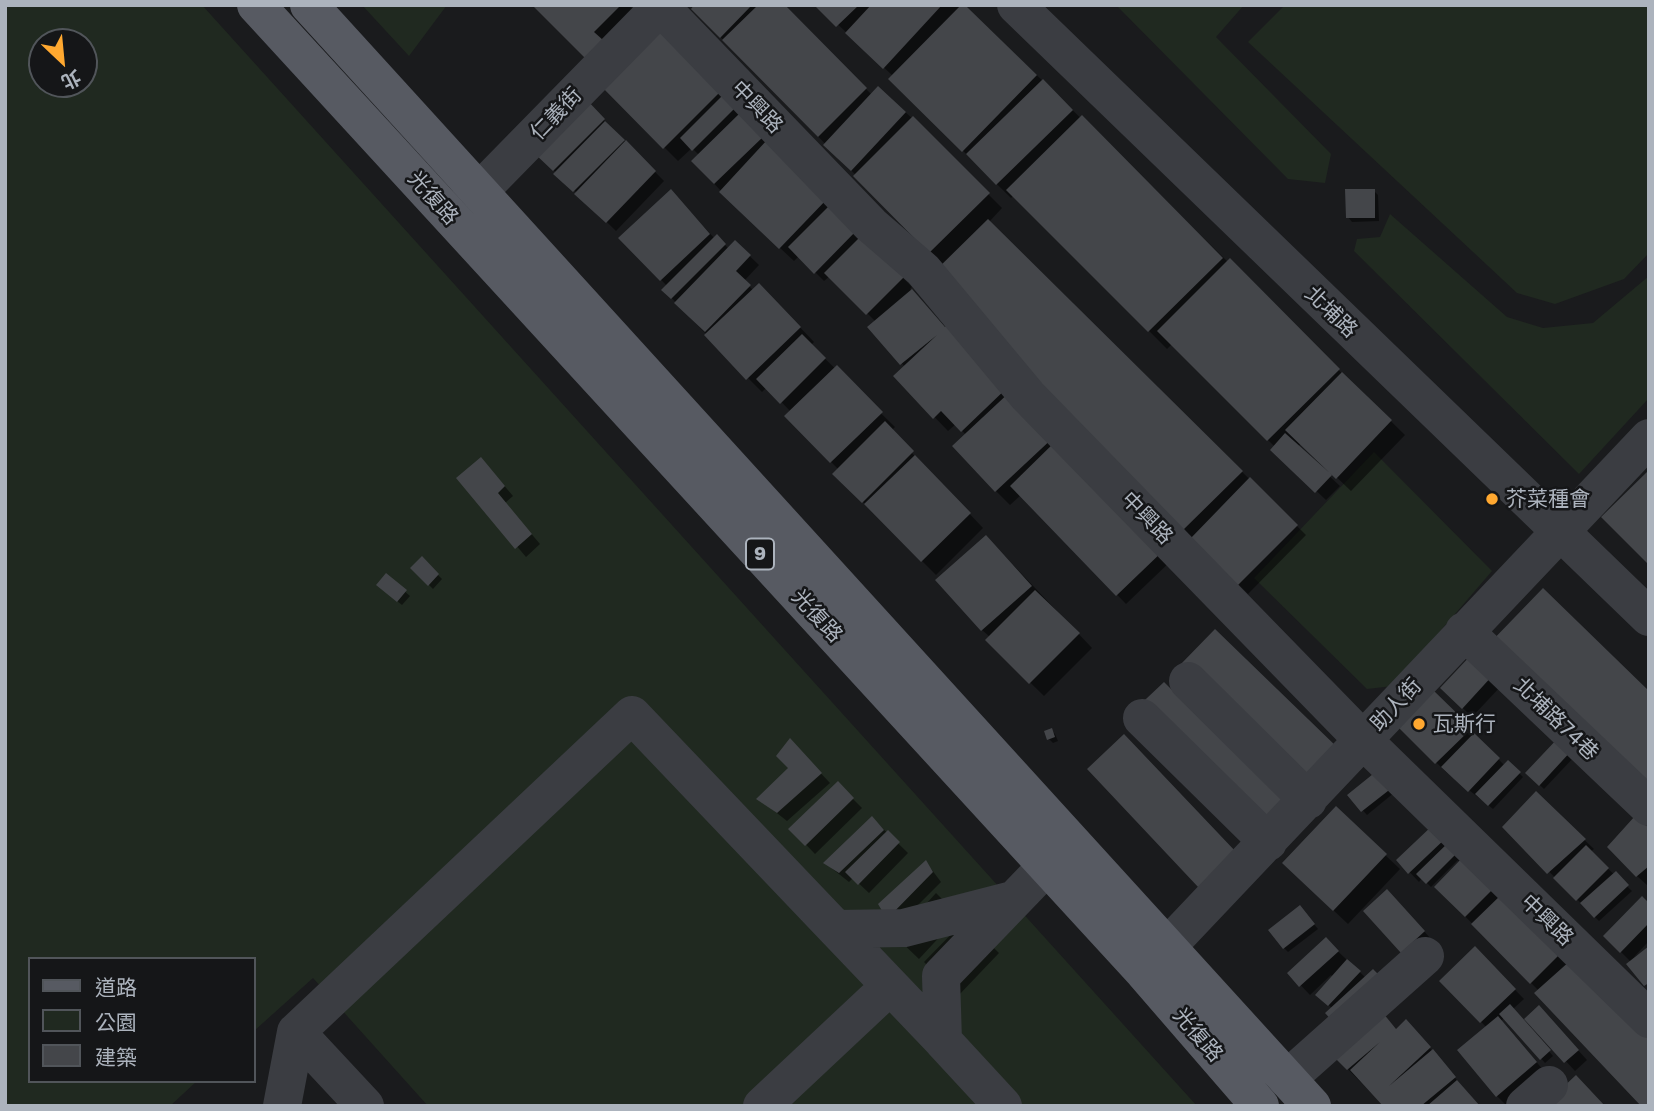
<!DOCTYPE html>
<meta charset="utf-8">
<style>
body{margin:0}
#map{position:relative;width:1654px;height:1111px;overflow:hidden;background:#1a1b1d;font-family:"Golos Text","Noto Sans TC",sans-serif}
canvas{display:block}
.frame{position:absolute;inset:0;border:7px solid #acb3bd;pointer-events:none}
.legend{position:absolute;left:28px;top:957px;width:228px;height:126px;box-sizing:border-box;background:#151618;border:2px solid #51555a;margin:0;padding:9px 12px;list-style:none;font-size:21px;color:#acb3bd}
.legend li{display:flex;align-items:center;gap:14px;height:35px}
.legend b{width:35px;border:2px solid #51555a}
.north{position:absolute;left:28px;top:28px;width:70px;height:70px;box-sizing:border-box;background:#151618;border:2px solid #51555a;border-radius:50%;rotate:154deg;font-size:19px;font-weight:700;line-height:28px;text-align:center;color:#acb3bd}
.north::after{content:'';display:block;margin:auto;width:24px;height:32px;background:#ffa830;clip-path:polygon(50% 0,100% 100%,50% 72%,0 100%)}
</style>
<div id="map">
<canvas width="1654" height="1111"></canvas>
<div class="frame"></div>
<ul class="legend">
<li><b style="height:9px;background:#575a62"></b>道路</li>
<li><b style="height:19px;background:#202920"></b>公園</li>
<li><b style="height:19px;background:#44464a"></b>建築</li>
</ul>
<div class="north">北</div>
</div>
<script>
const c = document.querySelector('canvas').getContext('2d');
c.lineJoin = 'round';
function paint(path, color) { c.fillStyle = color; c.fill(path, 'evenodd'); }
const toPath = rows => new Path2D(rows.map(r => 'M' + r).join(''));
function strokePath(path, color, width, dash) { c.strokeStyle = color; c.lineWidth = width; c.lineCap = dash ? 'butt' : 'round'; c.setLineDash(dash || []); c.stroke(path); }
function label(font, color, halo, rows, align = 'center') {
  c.font = font + ' "Golos Text","Noto Sans TC",sans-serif'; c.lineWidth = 5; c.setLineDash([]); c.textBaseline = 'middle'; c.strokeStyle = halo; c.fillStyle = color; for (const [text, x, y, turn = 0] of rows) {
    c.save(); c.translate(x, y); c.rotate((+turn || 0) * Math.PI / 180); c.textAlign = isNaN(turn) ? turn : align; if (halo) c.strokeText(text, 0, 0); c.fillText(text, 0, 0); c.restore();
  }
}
paint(toPath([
 [5,5,202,5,1197,1106,428,1106,313,978,254,1031,254,959,30,959,30,1081,197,1081,170,1106,5,1106],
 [42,42,84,42,84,84,42,84],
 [362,5,447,5,409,56],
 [1116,5,1244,5,1216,37,1331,154,1325,183,1288,179],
 [1285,5,1649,5,1649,253,1624,279,1555,304,1517,293,1248,42],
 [1390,214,1507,317,1543,328,1593,323,1649,276,1649,398,1579,474,1354,251,1357,239,1380,237],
 [1374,452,1492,571,1393,686,1367,689,1254,578]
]), '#202920');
paint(toPath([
 [535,5,629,5,639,15,607,47],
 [697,5,783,5,872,95,878,88,913,119,1002,208,989,222,1306,535,1248,594,962,311,944,265,693,9],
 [817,5,965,5,1405,435,1351,491,1301,443,1298,447,1340,486,1326,500,1273,450,1275,447,1172,344,1167,349,1014,195,1011,198,890,79,893,76],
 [659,29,912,287,910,289,946,329,1173,559,1126,604,1021,495,1010,505,996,491,966,435,956,424,948,431,895,376,905,367,870,327,876,322,830,276,824,281,799,256,794,261,735,206,693,161,699,155,692,148,678,161,602,85],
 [586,102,664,181,616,231,536,153],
 [671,191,715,239,717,237,729,249,735,242,759,265,744,281,753,290,773,299,814,342,811,345,895,427,891,431,983,528,936,575,835,474,839,470,786,416,791,412,767,387,762,392,748,378,664,290,667,286,621,238],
 [1374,191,1378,195,1379,221,1352,222,1348,217],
 [490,469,513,496,505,503,540,544,526,557,459,478],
 [1000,551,1092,648,1044,696,987,640,990,637,982,630],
 [422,559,442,579,433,589,412,568],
 [386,575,410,596,402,605,382,589],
 [1472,656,1502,685,1472,717,1442,688],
 [1433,692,1505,766,1508,762,1523,777,1493,809,1446,772,1399,726],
 [1051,730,1055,734,1058,741,1053,743,1049,739],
 [1559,739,1576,755,1544,789,1527,773],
 [799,750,830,783,787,821,759,799,790,768],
 [1378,772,1395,792,1367,815,1349,795],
 [838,784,862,808,815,854,791,829],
 [1536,794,1594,849,1590,852,1632,891,1599,921,1504,827],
 [1336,809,1400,869,1348,924,1298,877],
 [872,818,908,853,869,893,853,878,849,882,825,863],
 [1434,826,1649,1038,1539,991,1436,887,1460,863,1458,860,1431,887,1422,878,1419,882,1398,860],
 [1649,831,1649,883,1647,885,1637,876],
 [926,862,941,882,897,926,888,918],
 [936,893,959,916,919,959,896,937],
 [1396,901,1433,941,1402,952],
 [1649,905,1649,941,1634,957,1649,948,1649,988,1631,962,1605,936],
 [1304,912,1318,929,1288,952,1284,948],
 [965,920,999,953,958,996,924,962],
 [1326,940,1366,978,1333,1009,1317,995,1333,977,1331,975,1310,995,1289,973],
 [1475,949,1524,999,1513,1009,1553,1056,1545,1063,1505,1017,1501,1021,1545,1072,1506,1105,1497,1096,1487,1028,1442,981],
 [1548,1017,1587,1060,1575,1071,1527,1019],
 [1397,1031,1415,1031,1479,1106,1384,1106,1336,1057]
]), '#0007');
paint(toPath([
 [532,5,621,5,594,32,603,40,585,58],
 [694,5,752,5,720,38,691,9],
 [758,5,785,5,867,88,818,137,722,40],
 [814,5,859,5,836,27],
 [871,5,942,5,883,69,845,33],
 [961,5,965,5,1037,75,962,152,888,79],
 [659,26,722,90,663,149,600,85],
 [1043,79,1073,110,996,185,966,154],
 [878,86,906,112,851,171,823,145],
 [725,93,737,106,692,151,680,138],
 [586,99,605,119,553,171,534,153],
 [741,112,764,136,714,184,691,161],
 [1082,115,1223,258,1148,332,1006,190],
 [913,116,990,193,929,253,853,176],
 [605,121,625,140,573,192,553,174],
 [626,140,656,171,606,223,574,194],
 [767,140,828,198,779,249,719,192],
 [671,189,710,234,660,281,618,238],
 [1345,189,1375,189,1375,218,1346,218],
 [832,203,858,229,814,274,788,247],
 [988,219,1243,471,1182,531,932,274],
 [717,234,726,244,671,299,661,290],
 [862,235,904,277,866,315,824,273],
 [735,240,751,255,736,271,751,285,705,332,674,303],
 [1230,258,1340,369,1267,441,1157,331],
 [759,283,801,327,746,380,704,335],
 [912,289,945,327,951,322,1010,385,961,432,941,411,933,419,893,376,937,335,900,365,867,327],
 [802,334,826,358,780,404,756,379],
 [837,365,883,412,830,463,784,416],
 [1342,372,1392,420,1336,479,1285,430],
 [1013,389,1056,435,995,492,952,446],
 [885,421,914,451,862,503,832,474],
 [1285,433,1332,475,1315,493,1270,450],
 [1059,438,1165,549,1116,596,1010,486],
 [915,455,971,513,921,562,864,504],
 [481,457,505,486,498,493,532,534,515,549,456,478],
 [1649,470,1649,565,1601,517],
 [1250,477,1298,525,1237,586,1190,539],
 [986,535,1032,586,981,631,935,580],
 [422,556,439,574,428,586,410,568],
 [386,573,407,590,397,602,376,585],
 [1543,588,1649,691,1649,804,1486,647],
 [1035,590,1080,633,1029,684,985,640],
 [1215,629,1339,749,1304,785,1180,665],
 [1472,654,1494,674,1462,709,1440,688],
 [1164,682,1286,804,1252,838,1129,715],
 [1433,690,1472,728,1435,764,1397,726],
 [1052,728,1055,737,1047,740,1044,731],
 [1474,733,1500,758,1468,792,1441,767],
 [1124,734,1237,853,1199,888,1087,769],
 [1559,737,1573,749,1539,786,1525,773],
 [790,738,822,773,777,813,756,799,788,768,776,756],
 [1508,760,1521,772,1488,806,1475,794],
 [1378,770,1393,787,1361,812,1347,795],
 [838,781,854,798,805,846,788,829],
 [1536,791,1586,839,1547,874,1502,827],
 [1336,806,1387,854,1333,911,1282,863],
 [872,816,884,830,839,873,823,863],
 [1635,816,1649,828,1649,866,1636,877,1607,847],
 [1434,824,1447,837,1408,874,1396,860],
 [888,830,900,842,858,885,845,872],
 [1451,840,1461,849,1426,884,1416,874],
 [1586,845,1609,868,1576,901,1553,878],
 [1463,857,1494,888,1465,917,1434,887],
 [926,860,933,872,887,919,878,904],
 [1616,871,1629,885,1594,918,1580,903],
 [1387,889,1425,931,1401,953,1363,911],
 [1503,893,1562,952,1530,984,1471,924],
 [1642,896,1649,903,1649,923,1620,953,1603,936],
 [1300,905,1315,924,1283,949,1268,930],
 [1326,937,1339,951,1299,987,1287,973],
 [1475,946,1516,989,1480,1023,1439,981],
 [1649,946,1649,983,1644,986,1626,964],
 [1347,959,1361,971,1328,1006,1315,995],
 [1571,960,1649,1036,1649,1106,1641,1106,1534,993],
 [1373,969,1383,979,1335,1024,1325,1013],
 [1510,1004,1551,1050,1540,1060,1499,1014],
 [1539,1005,1579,1050,1564,1063,1524,1019],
 [1383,1013,1396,1029,1406,1019,1431,1047,1389,1086,1433,1049,1456,1077,1421,1106,1383,1106,1350,1070,1380,1042,1347,1070,1334,1057],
 [1498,1016,1537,1062,1496,1097,1457,1050],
 [1576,1075,1605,1106,1543,1106],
 [1457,1080,1480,1106,1427,1106]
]), '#44464a');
strokePath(toPath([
 [659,5,871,225,923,270,1028,396,1363,740,1649,1019],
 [1016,5,1649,617],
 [456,215,650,17,655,5],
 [1464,631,1649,807],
 [1188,681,1308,800],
 [1142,718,1268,842],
 [836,929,943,1041],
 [1145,970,1649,438],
 [1287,1079,1425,956],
 [282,1106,296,1032],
 [365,1106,296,1032,632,715,836,929,904,928,1009,901],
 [762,1106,890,986],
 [1003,1106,943,1041,941,976,1070,842],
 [1525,1106,1549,1085]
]), '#3b3d42', 38);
strokePath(toPath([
 [256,5,1144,972,1260,1106],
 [309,5,1312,1106]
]), '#575a62', 38);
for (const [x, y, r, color] of [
 [1492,499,7,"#ffa830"],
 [1419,724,7,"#ffa830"]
]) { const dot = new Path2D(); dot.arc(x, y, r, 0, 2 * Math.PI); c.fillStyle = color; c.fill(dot); strokePath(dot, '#151618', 2.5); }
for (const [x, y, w] of [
 [760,554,28]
]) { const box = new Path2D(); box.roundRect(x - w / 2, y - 15.5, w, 31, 5); c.fillStyle = '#151618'; c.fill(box); strokePath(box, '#acb3bd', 2); }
label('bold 19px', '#acb3bd', null, [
 ["9",760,554]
]);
label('21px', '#acb3bd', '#151618', [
 ["中興路",757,107,46],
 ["仁義街",556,114,-46],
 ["光復路",433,198,48],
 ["北埔路",1331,312,44],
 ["中興路",1147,518,46],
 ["光復路",817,616,47],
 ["助人街",1396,705,-47],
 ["北埔路74巷",1556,719,44],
 ["中興路",1547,920,44],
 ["光復路",1198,1035,49]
]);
label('21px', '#acb3bd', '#151618', [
 ["芥菜種會",1506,499],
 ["瓦斯行",1433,724]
], 'left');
</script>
